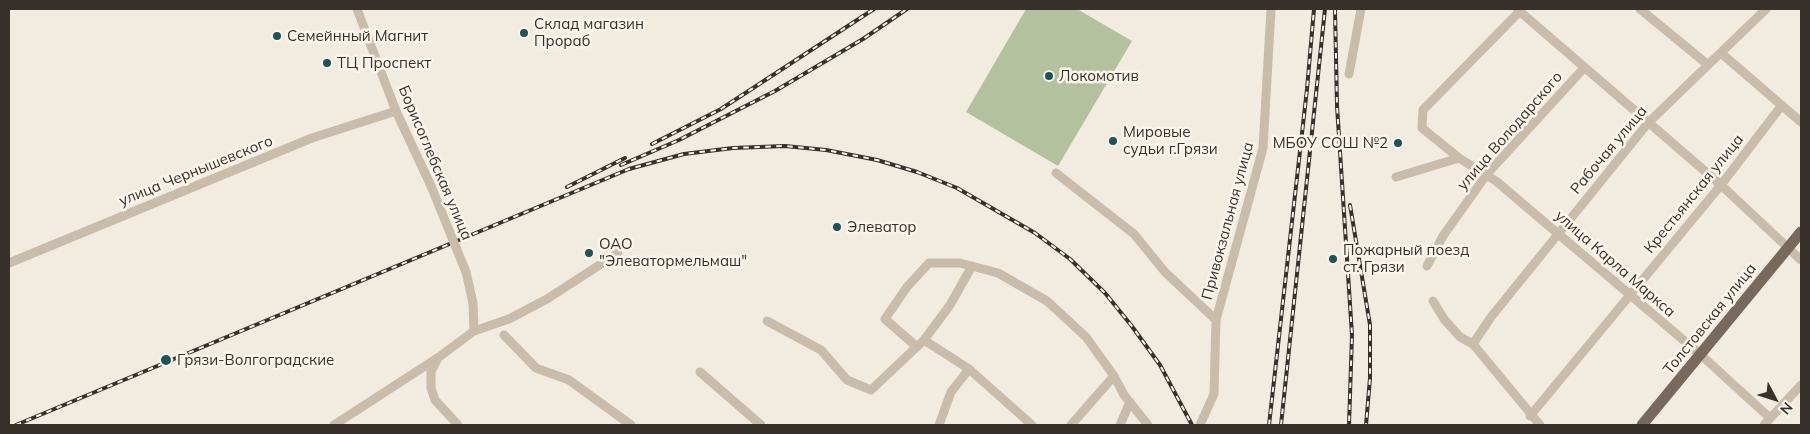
<!DOCTYPE html>
<meta charset="utf-8">
<style>
body{margin:0}
#map{position:relative;width:1810px;height:434px;overflow:hidden;background:#f2ebdf;font-family:Mulish,sans-serif}
canvas{display:block}
.frame{position:absolute;inset:0;border:10px solid #38302a;pointer-events:none}
.north{position:absolute;left:1750px;top:374px;width:50px;height:50px;-webkit-text-stroke:4px #faf4ec;paint-order:stroke;rotate:130deg;font-size:14px;font-weight:700;line-height:20px;text-align:center;color:#38302a}
.north::after{content:'';display:block;margin:auto;width:18px;height:22px;background:#38302a;clip-path:polygon(50% 0,100% 100%,50% 72%,0 100%)}
</style>
<div id="map">
<canvas width="1810" height="434"></canvas>
<div class="frame"></div>
<div class="north">N</div>
</div>
<script>
const c = document.querySelector('canvas').getContext('2d');
c.lineJoin = 'round';
function paint(path, color) { c.fillStyle = color; c.fill(path, 'evenodd'); }
const toPath = rows => new Path2D(rows.map(r => 'M' + r).join(''));
function strokePath(path, color, width, dash) { c.strokeStyle = color; c.lineWidth = width; c.lineCap = dash ? 'butt' : 'round'; c.setLineDash(dash || []); c.stroke(path); }
function label(font, color, halo, rows, align = 'center') {
  c.font = font + ' Mulish,sans-serif'; c.lineWidth = 5; c.setLineDash([]); c.textBaseline = 'middle'; c.strokeStyle = halo; c.fillStyle = color; for (const [text, x, y, turn = 0] of rows) {
    c.save(); c.translate(x, y); c.rotate((+turn || 0) * Math.PI / 180); c.textAlign = isNaN(turn) ? turn : align; if (halo) c.strokeText(text, 0, 0); c.fillText(text, 0, 0); c.restore();
  }
}
paint(toPath([
 [1026,9,1077,9,1132,41,1058,166,966,112]
]), '#b3c19f');
strokePath(toPath([
 [357,9,396,111,431,186],
 [1517,9,1721,185,1801,260],
 [1640,9,1707,64],
 [1520,11,1423,110,1422,128,1459,158,1496,181,1701,355,1770,418],
 [1721,53,1801,122],
 [1349,74,1361,9],
 [1056,173,1134,234,1165,272,1216,320],
 [1396,177,1459,158],
 [9,263,312,138,396,111],
 [1427,266,1443,236,1487,174,1584,68],
 [1433,301,1444,319,1460,337,1473,344,1540,425],
 [767,321,821,350,847,380,871,390,924,340,950,305,972,266],
 [474,331,509,319,547,299,618,253],
 [504,335,536,368,569,380,631,425],
 [924,340,969,369,1032,425],
 [1473,344,1491,317,1648,123,1766,9],
 [917,347,885,319,907,287,929,263,960,263,998,273,1047,301,1086,337,1114,376,1124,395,1148,425],
 [437,360,431,371,431,388,435,400,458,425],
 [700,372,761,425],
 [1530,416,1721,185,1782,105],
 [334,425,439,357,474,331,473,303,466,272],
 [939,425,951,392,969,369],
 [1071,425,1114,376],
 [1120,425,1130,402],
 [1200,425,1214,394,1216,320,1263,148,1271,9],
 [1764,425,1801,385]
]), '#cabcab', 9);
strokePath(toPath([
 [1642,425,1801,232]
]), '#79685c', 11);
const rail = toPath([
 [1335,9,1337,106,1352,335,1349,425],
 [652,144,721,109,874,9],
 [621,165,679,140,775,91,863,39,907,9],
 [567,187,625,158],
 [1350,205,1370,325,1370,378,1366,425],
 [16,425,629,169,684,154,733,148,785,146,826,150,877,160,917,172,957,188,1035,233,1070,259,1105,293,1131,325,1160,365,1192,425],
 [1269,425,1307,89,1314,9],
 [1281,425,1325,9]
]);
strokePath(rail, '#38302a', 4);
strokePath(rail, '#faf4ec', 2, [5.5]);
strokePath(toPath([
 [431,186,466,272]
]), '#cabcab', 9);
for (const [x, y, r, color] of [
 [524,33,5,"#215159"],
 [277,36,5,"#215159"],
 [327,63,5,"#215159"],
 [1049,76,5,"#215159"],
 [1113,141,5,"#215159"],
 [1398,143,5,"#215159"],
 [837,227,5,"#215159"],
 [589,253,5,"#215159"],
 [1333,259,5,"#215159"],
 [166,360,6,"#215159"]
]) { const dot = new Path2D(); dot.arc(x, y, r, 0, 2 * Math.PI); c.fillStyle = color; c.fill(dot); strokePath(dot, '#faf4ec', 2); }
label('15px', '#38302a', '#faf4ec', [
 ["Склад магазин",534,24],
 ["Прораб",534,41],
 ["Семейнный Магнит",287,36],
 ["ТЦ Проспект",337,63],
 ["Локомотив",1059,76],
 ["Мировые",1123,132],
 ["судьи г.Грязи",1123,149],
 ["МБОУ СОШ №2",1388,143,"right"],
 ["Элеватор",847,227],
 ["ОАО",599,244],
 ["\"Элеватормельмаш\"",599,261],
 ["Пожарный поезд",1343,250],
 ["ст. Грязи",1343,267],
 ["Грязи-Волгоградские",177,360]
], 'left');
label('15px', '#38302a', '#faf4ec', [
 ["улица Володарского",1510,131,-49],
 ["Рабочая улица",1609,150,-50],
 ["Борисоглебская улица",435,163,67],
 ["улица Чернышевского",196,171,-22],
 ["Крестьянская улица",1694,194,-51],
 ["Привокзальная улица",1228,221,-75],
 ["улица Карла Маркса",1615,264,41],
 ["Толстовская улица",1710,319,-51]
]);
</script>
